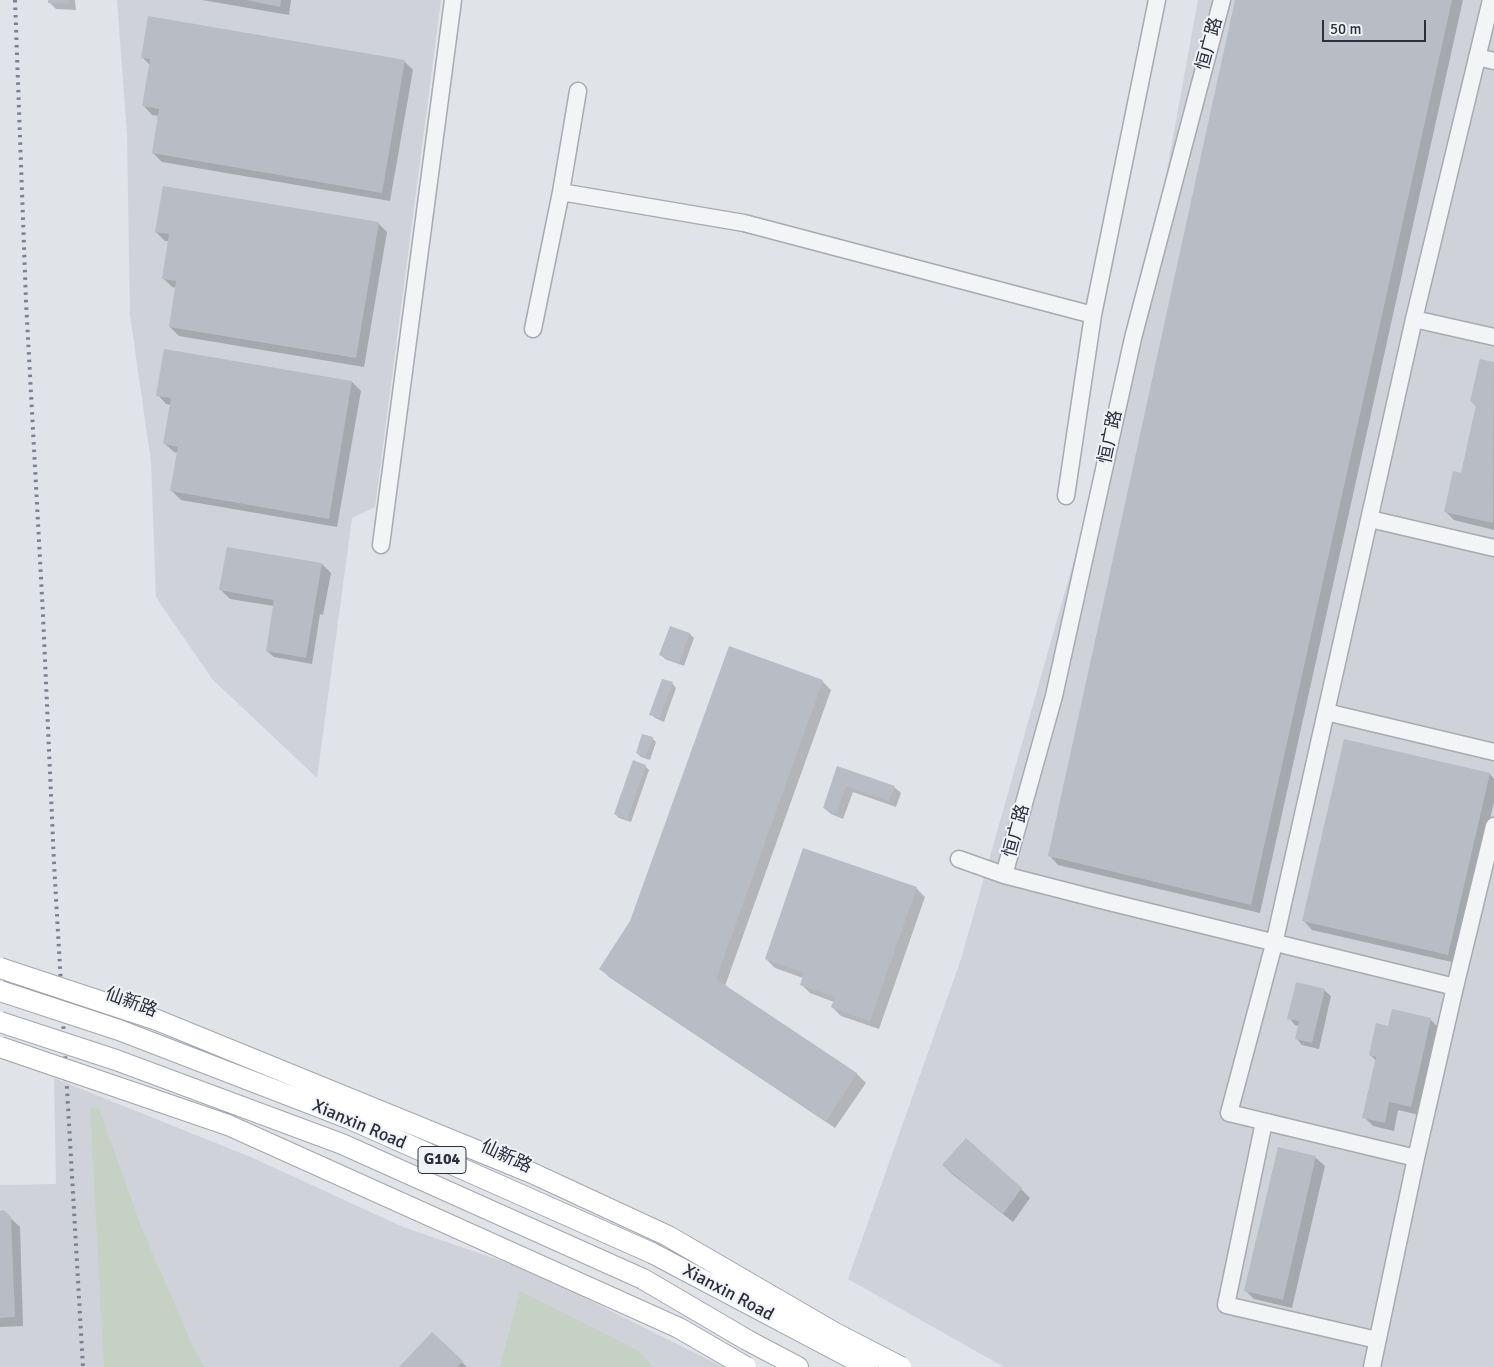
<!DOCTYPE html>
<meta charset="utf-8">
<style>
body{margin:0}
#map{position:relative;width:1494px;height:1367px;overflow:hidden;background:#e0e3e8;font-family:Signika,sans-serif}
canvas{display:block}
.scale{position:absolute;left:1322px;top:20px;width:104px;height:22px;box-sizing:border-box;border:2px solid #2a303e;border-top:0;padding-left:6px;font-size:15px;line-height:18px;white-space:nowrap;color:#2a303e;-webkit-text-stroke:4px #f0f2f5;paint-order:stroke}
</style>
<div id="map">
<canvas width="1494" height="1367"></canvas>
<div class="scale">50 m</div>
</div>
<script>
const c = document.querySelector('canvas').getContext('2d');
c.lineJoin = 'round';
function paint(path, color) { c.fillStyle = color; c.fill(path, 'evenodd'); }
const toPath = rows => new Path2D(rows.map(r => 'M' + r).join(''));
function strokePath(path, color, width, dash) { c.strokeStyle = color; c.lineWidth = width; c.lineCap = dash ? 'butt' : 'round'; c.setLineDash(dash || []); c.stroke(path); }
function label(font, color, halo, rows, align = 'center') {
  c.font = font + ' Signika,"Noto Sans SC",sans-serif'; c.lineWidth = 4; c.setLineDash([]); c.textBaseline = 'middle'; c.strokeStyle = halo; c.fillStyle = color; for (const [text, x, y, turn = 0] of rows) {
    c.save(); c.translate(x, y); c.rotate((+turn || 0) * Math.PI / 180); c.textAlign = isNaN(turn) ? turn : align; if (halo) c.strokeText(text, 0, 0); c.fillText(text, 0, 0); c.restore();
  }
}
paint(toPath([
 [117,0,441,0,375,507,352,518,317,778,212,679,156,597,151,462,130,315,127,134],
 [1198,0,1494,0,1494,1367,1004,1367,848,1279,961,959,1092,496,1160,208],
 [54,1078,253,1158,403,1227,531,1271,723,1367,0,1367,0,1185,56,1184]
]), '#cfd2d9');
paint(toPath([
 [90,1107,99,1109,140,1224,194,1349,205,1367,104,1367],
 [520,1291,639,1351,653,1367,500,1367]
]), '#c5d1c2');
paint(toPath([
 [49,0,75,0,76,10,56,9,50,3],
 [202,0,291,0,289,15],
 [1236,0,1463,0,1260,913,1058,865,1050,856],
 [142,57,404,61,413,70,390,201,162,162,153,153,159,116,152,115,144,106,150,65],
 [378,223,387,232,364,367,179,336,170,327,177,288,172,287,163,278,170,241,165,241,156,232],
 [165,350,352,382,361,391,337,527,181,500,172,491,178,453,174,452,165,444,172,405,166,404,158,395],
 [1480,360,1494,363,1494,530,1454,520,1445,511,1462,474,1477,407,1471,401],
 [322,564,331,573,323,615,320,614,312,664,274,657,267,651,274,606,230,599,221,590],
 [671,627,690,634,694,638,684,666,665,659,661,655],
 [822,681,831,690,725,986,857,1074,866,1083,835,1128,609,977,600,968],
 [672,683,676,688,664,722,655,718,651,714],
 [652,738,656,742,650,760,641,757,637,753],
 [645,766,649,770,631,822,619,818,615,814],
 [838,767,894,787,901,793,896,807,853,792,843,819,831,814,824,808],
 [1490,774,1494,779,1494,802,1456,963,1312,930,1304,921],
 [916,888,925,897,879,1029,841,1016,832,1007,834,1002,810,993,801,984,803,978,775,968,766,959],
 [1324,990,1331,996,1319,1049,1302,1045,1296,1038,1299,1026,1295,1025,1289,1018],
 [1430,1019,1439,1028,1419,1115,1398,1110,1394,1131,1373,1126,1364,1117,1377,1061,1370,1055,1389,1027],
 [1278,1149,1316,1158,1325,1166,1292,1308,1254,1299,1245,1290],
 [943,1165,1021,1189,1030,1198,1013,1222,952,1174],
 [0,1212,4,1212,20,1227,23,1326,0,1327],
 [432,1334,467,1367,401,1367]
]), '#0003');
paint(toPath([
 [48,0,69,0,70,4,48,3],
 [246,0,281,0,280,7],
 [1235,0,1452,0,1251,905,1048,856],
 [148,16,405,60,382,193,152,153,159,109,142,106,150,59,141,58],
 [163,186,379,222,356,358,169,327,176,281,162,279,169,234,155,232],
 [164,349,352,381,329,519,170,491,178,447,163,444,171,398,156,396],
 [1480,359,1494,362,1493,523,1444,512,1453,471,1461,473,1476,405,1470,401],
 [227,547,322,563,306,658,266,651,274,600,219,590],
 [670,626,690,633,679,663,659,655],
 [729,646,823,680,716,979,857,1073,826,1121,599,969,630,921],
 [662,679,673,682,660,718,649,715],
 [642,734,653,737,646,757,636,753],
 [1344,739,1490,773,1448,955,1302,921],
 [633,760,646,765,627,819,614,814],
 [837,766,895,786,889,801,846,786,837,813,823,808],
 [803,848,917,887,870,1021,831,1007,835,997,800,985,804,973,765,959],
 [1296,982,1325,989,1312,1043,1295,1039,1299,1021,1287,1019],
 [1392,1009,1431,1018,1411,1107,1389,1102,1385,1123,1362,1118,1376,1057,1369,1055,1376,1023,1388,1026],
 [966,1138,1022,1188,1003,1214,942,1165],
 [1278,1147,1316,1156,1283,1300,1244,1291],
 [4,1210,11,1217,15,1317,0,1318,0,1211],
 [432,1332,463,1361,457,1367,399,1367]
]), '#b8bcc4');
const minor = toPath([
 [1477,57,1494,61],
 [561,192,744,223,1093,315],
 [1414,319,1494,337],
 [533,329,561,192,578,91],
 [1066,496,1093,315,1157,0],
 [1370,519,1494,548],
 [381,545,453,0],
 [1326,712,1494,752],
 [959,859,1004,875,1105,901,1455,987,1416,1158,1372,1367],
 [1004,875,1054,696,1133,338,1222,0],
 [1455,987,1494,826],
 [1264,1122,1226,1305,1377,1340],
 [1416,1158,1229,1113,1274,944,1414,319,1491,0]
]);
const major = toPath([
 [643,1279,747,1340,798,1367]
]);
strokePath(minor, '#a6aab2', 19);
strokePath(major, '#a1a6b2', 22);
strokePath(minor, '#f3f4f6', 16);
strokePath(major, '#fff', 20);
strokePath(toPath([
 [15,0,26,301,43,615,54,863,83,1367]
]), '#7b8190', 4, [2.5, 5]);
const majorBridge = toPath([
 [0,968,157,1020,532,1173,668,1236,835,1333,901,1367],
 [0,991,119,1030,350,1119,652,1253,868,1367],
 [0,1022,116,1060,342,1144,643,1279],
 [0,1047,228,1125,679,1328,746,1367]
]);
strokePath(majorBridge, '#a1a6b2', 22, []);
strokePath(majorBridge, '#fff', 20);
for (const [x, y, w] of [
 [442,1160,48]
]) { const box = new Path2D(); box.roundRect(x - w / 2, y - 13.5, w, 27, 4); c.fillStyle = '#f0f2f5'; c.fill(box); strokePath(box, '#2a303e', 1); }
label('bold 16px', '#2a303e', null, [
 ["G104",442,1160]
]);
label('18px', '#2a303e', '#f0f2f5', [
 ["恒广路",1210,44,-75],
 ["恒广路",1111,437,-78],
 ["恒广路",1017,831,-75],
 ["仙新路",131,1003,20],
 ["Xianxin Road",359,1125,23],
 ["仙新路",506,1157,25],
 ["Xianxin Road",728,1293,28]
]);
</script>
